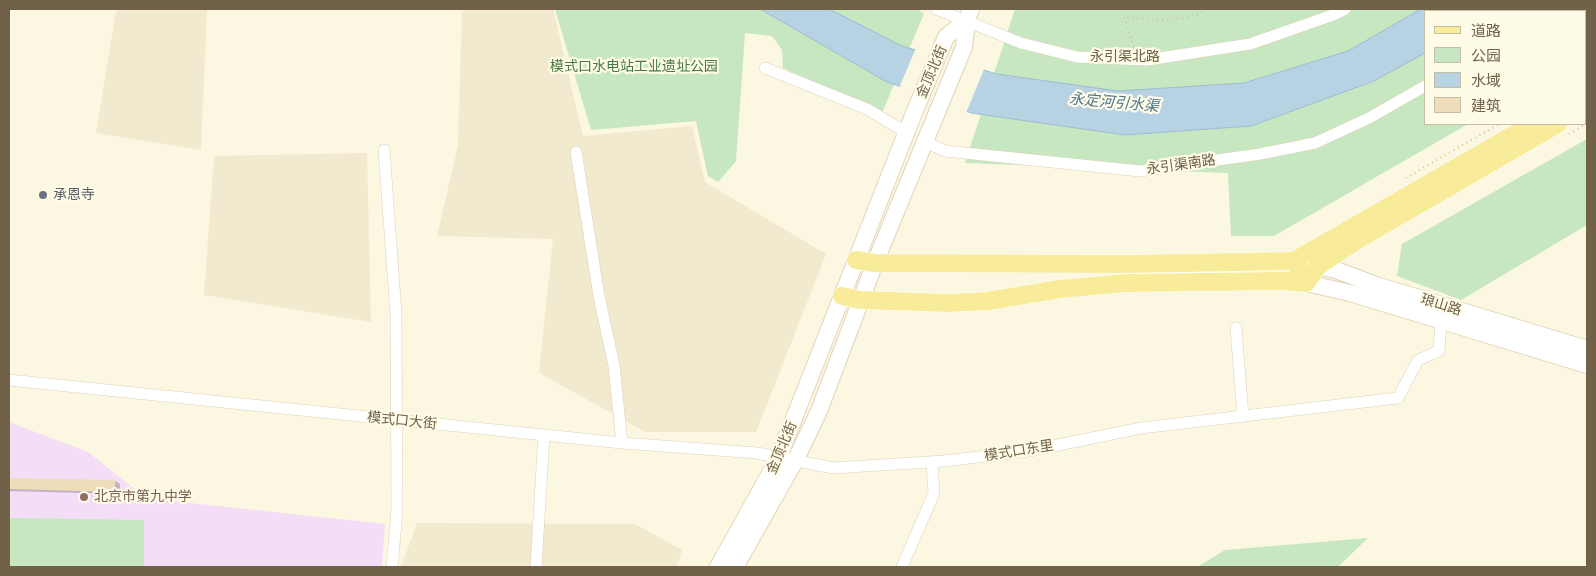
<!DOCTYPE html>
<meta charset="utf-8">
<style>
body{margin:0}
#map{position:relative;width:1596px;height:576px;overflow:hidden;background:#fbf7e0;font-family:"PT Sans Narrow","Noto Sans SC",sans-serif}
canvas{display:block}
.frame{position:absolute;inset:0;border:10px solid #716149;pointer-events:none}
.legend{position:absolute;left:1424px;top:10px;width:162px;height:115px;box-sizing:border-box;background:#fefbe6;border:1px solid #c6bda7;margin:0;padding:6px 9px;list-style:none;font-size:15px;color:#716149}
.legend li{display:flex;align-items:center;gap:10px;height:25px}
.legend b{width:25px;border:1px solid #c6bda7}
</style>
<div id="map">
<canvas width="1596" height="576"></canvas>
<div class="frame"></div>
<ul class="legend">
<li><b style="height:6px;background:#f8ec9a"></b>道路</li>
<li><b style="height:14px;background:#c6e7c0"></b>公园</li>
<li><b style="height:14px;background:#b6d2e3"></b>水域</li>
<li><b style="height:14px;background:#efdcb9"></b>建筑</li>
</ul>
</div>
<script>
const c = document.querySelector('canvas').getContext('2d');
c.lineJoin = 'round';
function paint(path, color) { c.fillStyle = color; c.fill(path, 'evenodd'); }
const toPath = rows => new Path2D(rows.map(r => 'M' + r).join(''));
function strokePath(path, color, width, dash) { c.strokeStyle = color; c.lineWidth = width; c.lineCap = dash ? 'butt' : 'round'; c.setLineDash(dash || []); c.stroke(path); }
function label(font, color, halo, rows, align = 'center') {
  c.font = font + ' "PT Sans Narrow","Noto Sans SC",sans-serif'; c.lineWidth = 4.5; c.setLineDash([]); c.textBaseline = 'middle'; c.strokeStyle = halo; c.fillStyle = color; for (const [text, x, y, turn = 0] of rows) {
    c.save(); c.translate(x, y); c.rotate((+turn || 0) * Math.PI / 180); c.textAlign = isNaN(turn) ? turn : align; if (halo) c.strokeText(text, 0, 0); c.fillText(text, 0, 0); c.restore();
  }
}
paint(toPath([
 [138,9,207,9,201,150,96,133,116,11],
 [476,9,553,9,583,136,692,126,705,182,826,254,756,432,645,432,539,373,553,239,437,236,458,145,462,11],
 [367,153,371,322,204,295,214,156],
 [417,523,635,524,682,550,677,567,401,567]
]), '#f2eacf');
paint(toPath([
 [9,422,88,452,138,492,180,502,385,524,382,567,9,567]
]), '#f4ddf7');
paint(toPath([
 [555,9,917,9,924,14,882,113,783,68,782,50,772,36,745,33,736,161,718,182,708,176,696,121,591,130],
 [1015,9,1587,9,1587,55,1585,56,1585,11,1425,11,1425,124,1468,124,1274,236,1231,236,1228,173,965,163],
 [1587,139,1587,225,1461,300,1397,276,1402,244],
 [9,518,144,520,144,567,9,567],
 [1368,538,1338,567,1197,567,1225,550]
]), '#c6e7c0');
const water = toPath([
 [760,9,829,9,902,46,997,74,1118,91,1244,83,1348,51,1421,9,1505,9,1500,11,1425,11,1425,53,1374,81,1251,126,1125,135,971,113,885,81,760,9]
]);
paint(water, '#b6d2e3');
strokePath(water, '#9dbed5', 1);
paint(toPath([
 [916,48,985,67,966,113,899,88]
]), '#fbf7e0');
paint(toPath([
 [9,479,115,481,120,484,120,494,9,491]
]), '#0003');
paint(toPath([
 [9,478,115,480,115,492,9,489]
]), '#efdcb9');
const street = toPath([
 [936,9,1021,43,1077,57,1147,60,1250,44,1333,15,1345,9],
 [1556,11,1560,9],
 [765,68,867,109,907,133],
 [925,142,945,151,1140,171,1260,154,1315,143,1369,118,1425,86],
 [384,150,396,314,397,511,392,567],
 [576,152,599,296,614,366,622,443],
 [1236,328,1243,417],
 [9,380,622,443,757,453,833,468,944,461,1029,451,1141,428,1398,398,1418,360,1439,351,1441,321],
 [536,567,544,435],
 [902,567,934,493,932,462]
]);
const secondary = toPath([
 [1294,261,1336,270,1376,285,1587,349],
 [1306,283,1350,293,1587,365],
 [718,567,778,459,914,113,946,37,967,20],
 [735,567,795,461,819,411,875,263,964,47,967,20,971,9]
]);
const primary = toPath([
 [1585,94,1587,92],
 [1585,108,1587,107],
 [856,260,875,263,1126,264,1294,261],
 [1300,271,1294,261,1304,255,1532,124],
 [1306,283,1318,266,1356,241,1558,124],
 [842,296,860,300,948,303,988,301,1060,289,1126,283,1282,281,1306,283]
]);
strokePath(street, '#dbd3bb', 12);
strokePath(secondary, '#e0d5b8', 18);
strokePath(primary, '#fff', 19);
strokePath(toPath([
 [1134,47,1124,17,1162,20,1182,18,1201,13,1207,9],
 [1585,74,1587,73],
 [1569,134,1587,123],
 [1406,178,1499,124]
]), '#d3bf9d', 2, [1, 4]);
strokePath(street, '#fff', 11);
strokePath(secondary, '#fff', 16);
strokePath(primary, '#f8ec9a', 18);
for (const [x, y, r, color] of [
 [43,195,5,"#6b7280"],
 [84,497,5,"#8d6e63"]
]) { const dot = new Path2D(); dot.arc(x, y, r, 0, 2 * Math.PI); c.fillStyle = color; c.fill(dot); strokePath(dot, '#fefbe6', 2); }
label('14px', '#716149', '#fefbe6', [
 ["永引渠北路",1125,57],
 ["金顶北街",932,72,-67],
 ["永引渠南路",1181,165,-8],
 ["琅山路",1441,305,17],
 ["模式口大街",402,421,6],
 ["金顶北街",782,448,-67],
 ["模式口东里",1019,451,-9]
]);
label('14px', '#477b44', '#fefbe6', [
 ["模式口水电站工业遗址公园",634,67]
]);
label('14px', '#5b616d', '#fefbe6', [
 ["承恩寺",53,195]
], 'left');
label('14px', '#785e54', '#fefbe6', [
 ["北京市第九中学",94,497]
], 'left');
label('italic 15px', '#4a7491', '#fefbe6', [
 ["永定河引水渠",1114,103,5]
]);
</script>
